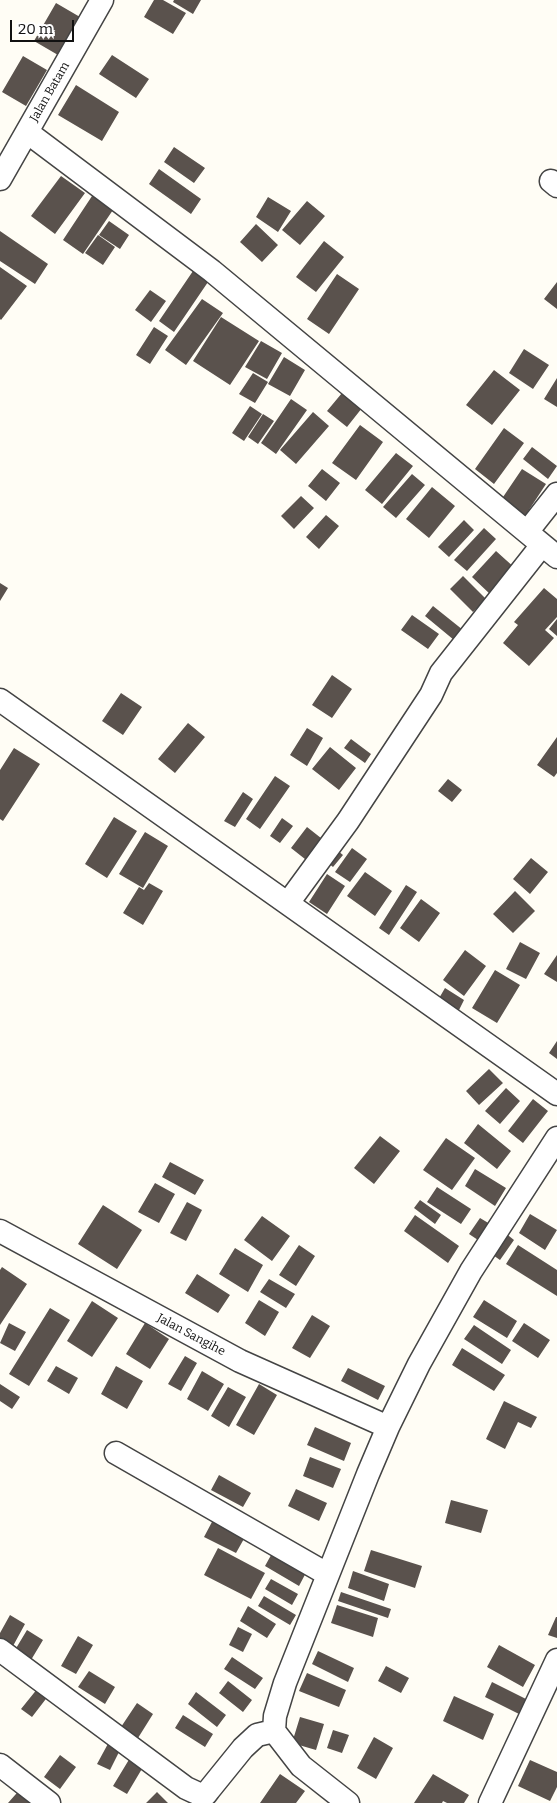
<!DOCTYPE html>
<style>
body{margin:0}
#map{position:relative;width:557px;height:1803px;overflow:hidden;background:#fffdf5;font-family:Bitter,serif}
canvas{display:block}
.scale{position:absolute;left:10px;top:20px;width:64px;height:22px;box-sizing:border-box;border:2px solid #111;border-top:0;padding-left:6px;font-size:15px;line-height:18px;white-space:nowrap;color:#111;-webkit-text-stroke:4px #fff;paint-order:stroke}
</style>
<div id="map">
<canvas width="557" height="1803"></canvas>
<div class="scale">20 m</div>
</div>
<script>
const c = document.querySelector('canvas').getContext('2d');
c.lineJoin = 'round';
function paint(path, color) { c.fillStyle = color; c.fill(path, 'evenodd'); }
const toPath = rows => new Path2D(rows.map(r => 'M' + r).join(''));
function strokePath(path, color, width, dash) { c.strokeStyle = color; c.lineWidth = width; c.lineCap = dash ? 'butt' : 'round'; c.setLineDash(dash || []); c.stroke(path); }
function label(font, color, halo, rows, align = 'center') {
  c.font = font + ' Bitter,serif'; c.lineWidth = 5; c.setLineDash([]); c.textBaseline = 'middle'; c.strokeStyle = halo; c.fillStyle = color; for (const [text, x, y, turn = 0] of rows) {
    c.save(); c.translate(x, y); c.rotate((+turn || 0) * Math.PI / 180); c.textAlign = isNaN(turn) ? turn : align; if (halo) c.strokeText(text, 0, 0); c.fillText(text, 0, 0); c.restore();
  }
}
paint(toPath([
 [154,0,163,0,186,13,173,34,144,17],
 [174,0,201,0,193,14,173,2],
 [56,3,80,17,58,55,34,41],
 [112,55,149,79,136,98,99,74],
 [23,56,47,70,26,106,2,92],
 [76,85,119,112,102,141,58,115],
 [174,147,205,168,194,183,164,162],
 [159,169,201,199,191,214,149,184],
 [61,176,85,193,55,234,31,216],
 [94,193,115,207,83,254,63,240],
 [268,197,291,211,278,232,256,217],
 [307,201,325,216,300,245,282,230],
 [109,221,129,235,120,249,99,235],
 [256,224,278,245,262,262,240,242],
 [0,231,48,264,35,284,0,261],
 [98,235,115,247,103,265,85,253],
 [324,241,344,257,316,292,296,277],
 [0,267,27,286,1,320,0,319],
 [193,271,208,282,174,332,159,321],
 [337,274,359,289,329,334,307,319],
 [557,282,557,309,544,299],
 [150,290,166,301,151,322,135,310],
 [202,299,223,313,186,365,165,350],
 [221,317,259,341,230,385,193,361],
 [154,327,168,336,150,364,136,355],
 [261,341,282,353,267,379,245,367],
 [524,349,549,365,533,389,509,373],
 [284,357,305,370,290,396,268,384],
 [494,370,520,390,492,425,466,405],
 [253,373,268,382,255,403,239,394],
 [557,378,557,407,544,399],
 [342,393,362,408,347,427,327,411],
 [291,399,307,410,276,454,261,443],
 [250,406,262,414,244,441,232,433],
 [313,412,329,426,296,464,280,450],
 [263,414,274,421,258,444,248,437],
 [360,425,383,442,356,480,332,463],
 [504,428,524,443,494,484,475,469],
 [532,447,557,466,548,479,523,459],
 [396,453,413,466,382,504,365,490],
 [322,469,340,483,326,501,308,486],
 [522,469,546,484,525,516,501,500],
 [412,474,425,485,396,518,383,507],
 [432,487,455,506,429,538,406,519],
 [301,496,314,508,294,529,281,516],
 [326,515,339,526,319,549,306,537],
 [464,520,474,530,449,557,438,547],
 [484,528,496,539,467,571,454,560],
 [496,551,516,569,491,595,472,577],
 [463,576,486,599,473,612,450,589],
 [0,583,8,588,0,601],
 [544,588,557,599,557,617,545,630,554,638,529,666,503,643,518,625,514,622],
 [433,606,463,630,454,640,425,616],
 [412,615,439,634,428,649,401,630],
 [557,619,557,636,549,629],
 [332,675,352,689,332,718,312,705],
 [121,693,142,707,123,735,102,721],
 [188,723,205,737,175,773,158,759],
 [307,728,323,738,307,766,290,755],
 [557,737,557,773,554,777,537,765],
 [351,739,371,754,365,763,344,748],
 [330,747,356,768,339,790,312,769],
 [14,748,40,764,3,821,0,819,0,770],
 [275,776,290,786,260,829,246,819],
 [448,779,462,790,452,802,438,791],
 [243,792,253,799,235,827,224,821],
 [114,817,137,831,107,878,85,864],
 [282,818,293,826,280,843,270,836],
 [307,827,326,842,310,863,291,848],
 [145,832,168,846,143,888,119,874],
 [333,847,343,855,333,867,323,859],
 [352,848,367,859,350,882,335,872],
 [531,858,548,872,530,894,513,879],
 [365,872,392,891,375,916,347,896],
 [327,874,345,886,327,914,309,902],
 [149,883,163,891,143,925,123,913,139,887,144,890],
 [406,885,417,892,389,935,379,928],
 [515,891,535,911,513,933,493,914],
 [421,899,440,913,419,942,400,928],
 [520,942,540,953,526,979,506,969],
 [465,950,486,966,464,996,443,980],
 [557,955,557,982,544,974],
 [495,970,520,985,497,1023,472,1008],
 [445,988,464,1000,458,1012,438,1000],
 [557,1041,557,1059,549,1053],
 [489,1069,503,1083,479,1105,466,1091],
 [506,1088,520,1101,500,1124,485,1111],
 [533,1099,548,1111,523,1143,508,1131],
 [478,1124,511,1151,497,1169,464,1143],
 [380,1136,400,1151,374,1184,354,1168],
 [446,1138,475,1158,452,1190,423,1170],
 [170,1162,204,1180,195,1195,162,1177],
 [475,1169,506,1188,495,1206,465,1186],
 [155,1183,175,1194,159,1223,138,1212],
 [437,1187,471,1209,461,1224,427,1202],
 [420,1200,441,1215,435,1224,414,1208],
 [187,1202,202,1210,186,1241,170,1233],
 [103,1205,142,1230,117,1269,78,1244],
 [530,1214,557,1230,545,1250,519,1233],
 [415,1215,459,1246,448,1263,404,1231],
 [262,1216,290,1236,272,1261,244,1240],
 [480,1218,490,1224,478,1240,469,1234],
 [504,1232,514,1240,500,1260,490,1253],
 [299,1245,315,1256,296,1286,279,1275],
 [518,1245,557,1270,557,1296,506,1264],
 [235,1248,263,1265,248,1292,219,1274],
 [2,1267,27,1284,0,1325,0,1270],
 [197,1274,230,1295,218,1313,185,1293],
 [269,1279,295,1294,286,1308,260,1292],
 [259,1300,279,1312,265,1336,245,1323],
 [484,1300,517,1321,507,1338,473,1317],
 [92,1301,118,1318,92,1357,67,1341],
 [50,1308,70,1320,29,1386,9,1374],
 [312,1315,330,1326,310,1358,292,1348],
 [9,1323,26,1332,15,1351,0,1343],
 [145,1323,169,1339,150,1369,126,1354],
 [524,1323,550,1340,538,1358,512,1341],
 [474,1325,511,1350,502,1364,464,1339],
 [462,1348,505,1375,494,1391,452,1365],
 [185,1356,197,1363,181,1391,168,1384],
 [56,1366,78,1378,69,1394,47,1381],
 [116,1366,143,1381,127,1409,101,1394],
 [348,1368,385,1386,378,1400,341,1381],
 [202,1371,224,1384,208,1411,187,1399],
 [0,1384,20,1397,12,1409,0,1401],
 [259,1384,277,1395,254,1435,236,1425],
 [228,1387,246,1397,229,1427,211,1416],
 [504,1401,537,1417,531,1428,518,1422,505,1449,486,1439],
 [315,1427,351,1443,344,1461,307,1445],
 [310,1457,341,1469,333,1488,303,1476],
 [219,1475,251,1493,243,1507,211,1490],
 [296,1489,327,1503,319,1521,288,1506],
 [451,1500,488,1510,481,1533,445,1523],
 [213,1520,245,1537,236,1553,204,1537],
 [218,1548,265,1573,251,1599,204,1575],
 [275,1548,309,1567,299,1586,265,1566],
 [371,1550,422,1566,415,1588,364,1571],
 [353,1571,389,1584,384,1601,348,1588],
 [271,1579,298,1594,292,1605,265,1589],
 [341,1592,391,1609,388,1618,338,1601],
 [264,1596,296,1615,290,1625,258,1606],
 [337,1605,378,1618,373,1637,331,1623],
 [248,1606,276,1624,267,1638,240,1621],
 [10,1615,25,1624,13,1646,0,1639,0,1633],
 [556,1617,557,1617,557,1638,548,1635],
 [238,1627,252,1634,243,1652,229,1645],
 [27,1630,43,1640,31,1660,15,1650],
 [78,1636,93,1645,76,1674,61,1666],
 [499,1645,535,1665,523,1687,487,1667],
 [318,1651,354,1668,348,1682,312,1664],
 [232,1657,263,1678,255,1689,224,1669],
 [386,1666,409,1678,401,1693,378,1681],
 [89,1671,115,1687,105,1704,78,1687],
 [307,1673,346,1690,339,1707,299,1691],
 [228,1681,252,1700,243,1712,219,1693],
 [492,1682,534,1703,527,1718,485,1697],
 [42,1683,52,1691,32,1717,21,1709],
 [196,1692,226,1715,217,1727,188,1704],
 [454,1696,494,1714,483,1740,443,1721],
 [137,1703,153,1714,138,1738,121,1727],
 [183,1715,213,1734,205,1747,175,1728],
 [300,1717,324,1724,316,1750,292,1743],
 [333,1730,349,1735,342,1753,327,1748],
 [374,1737,393,1748,376,1779,357,1768],
 [110,1740,122,1746,110,1770,97,1764],
 [133,1753,146,1762,127,1794,113,1786],
 [60,1755,76,1767,60,1789,44,1777],
 [530,1760,557,1772,557,1787,550,1801,518,1786],
 [280,1774,305,1791,296,1803,260,1803],
 [433,1774,469,1795,464,1803,447,1803,443,1801,442,1803,414,1803],
 [23,1786,42,1803,8,1803],
 [157,1792,168,1803,146,1803]
]), '#5a524d');
const minor = toPath([
 [27,132,212,271,557,557],
 [0,179,102,0],
 [551,181,557,186],
 [527,532,557,494],
 [0,700,557,1094],
 [288,903,348,821,431,695,441,673,542,545],
 [0,1231,240,1361,388,1427],
 [116,1453,327,1574],
 [0,1650,186,1788,199,1794,206,1794,209,1790,243,1748,257,1735,274,1731],
 [0,1765,49,1803],
 [348,1803,301,1766,274,1731,275,1716,285,1683,368,1474,388,1427,419,1364,471,1271,557,1138],
 [490,1803,557,1660]
]);
strokePath(minor, '#444', 25);
strokePath(minor, '#fff', 22);
label('12px', '#111', '#fff', [
 ["Jalan Batam",50,92,-60],
 ["Jalan Sangihe",191,1335,28]
]);
</script>
